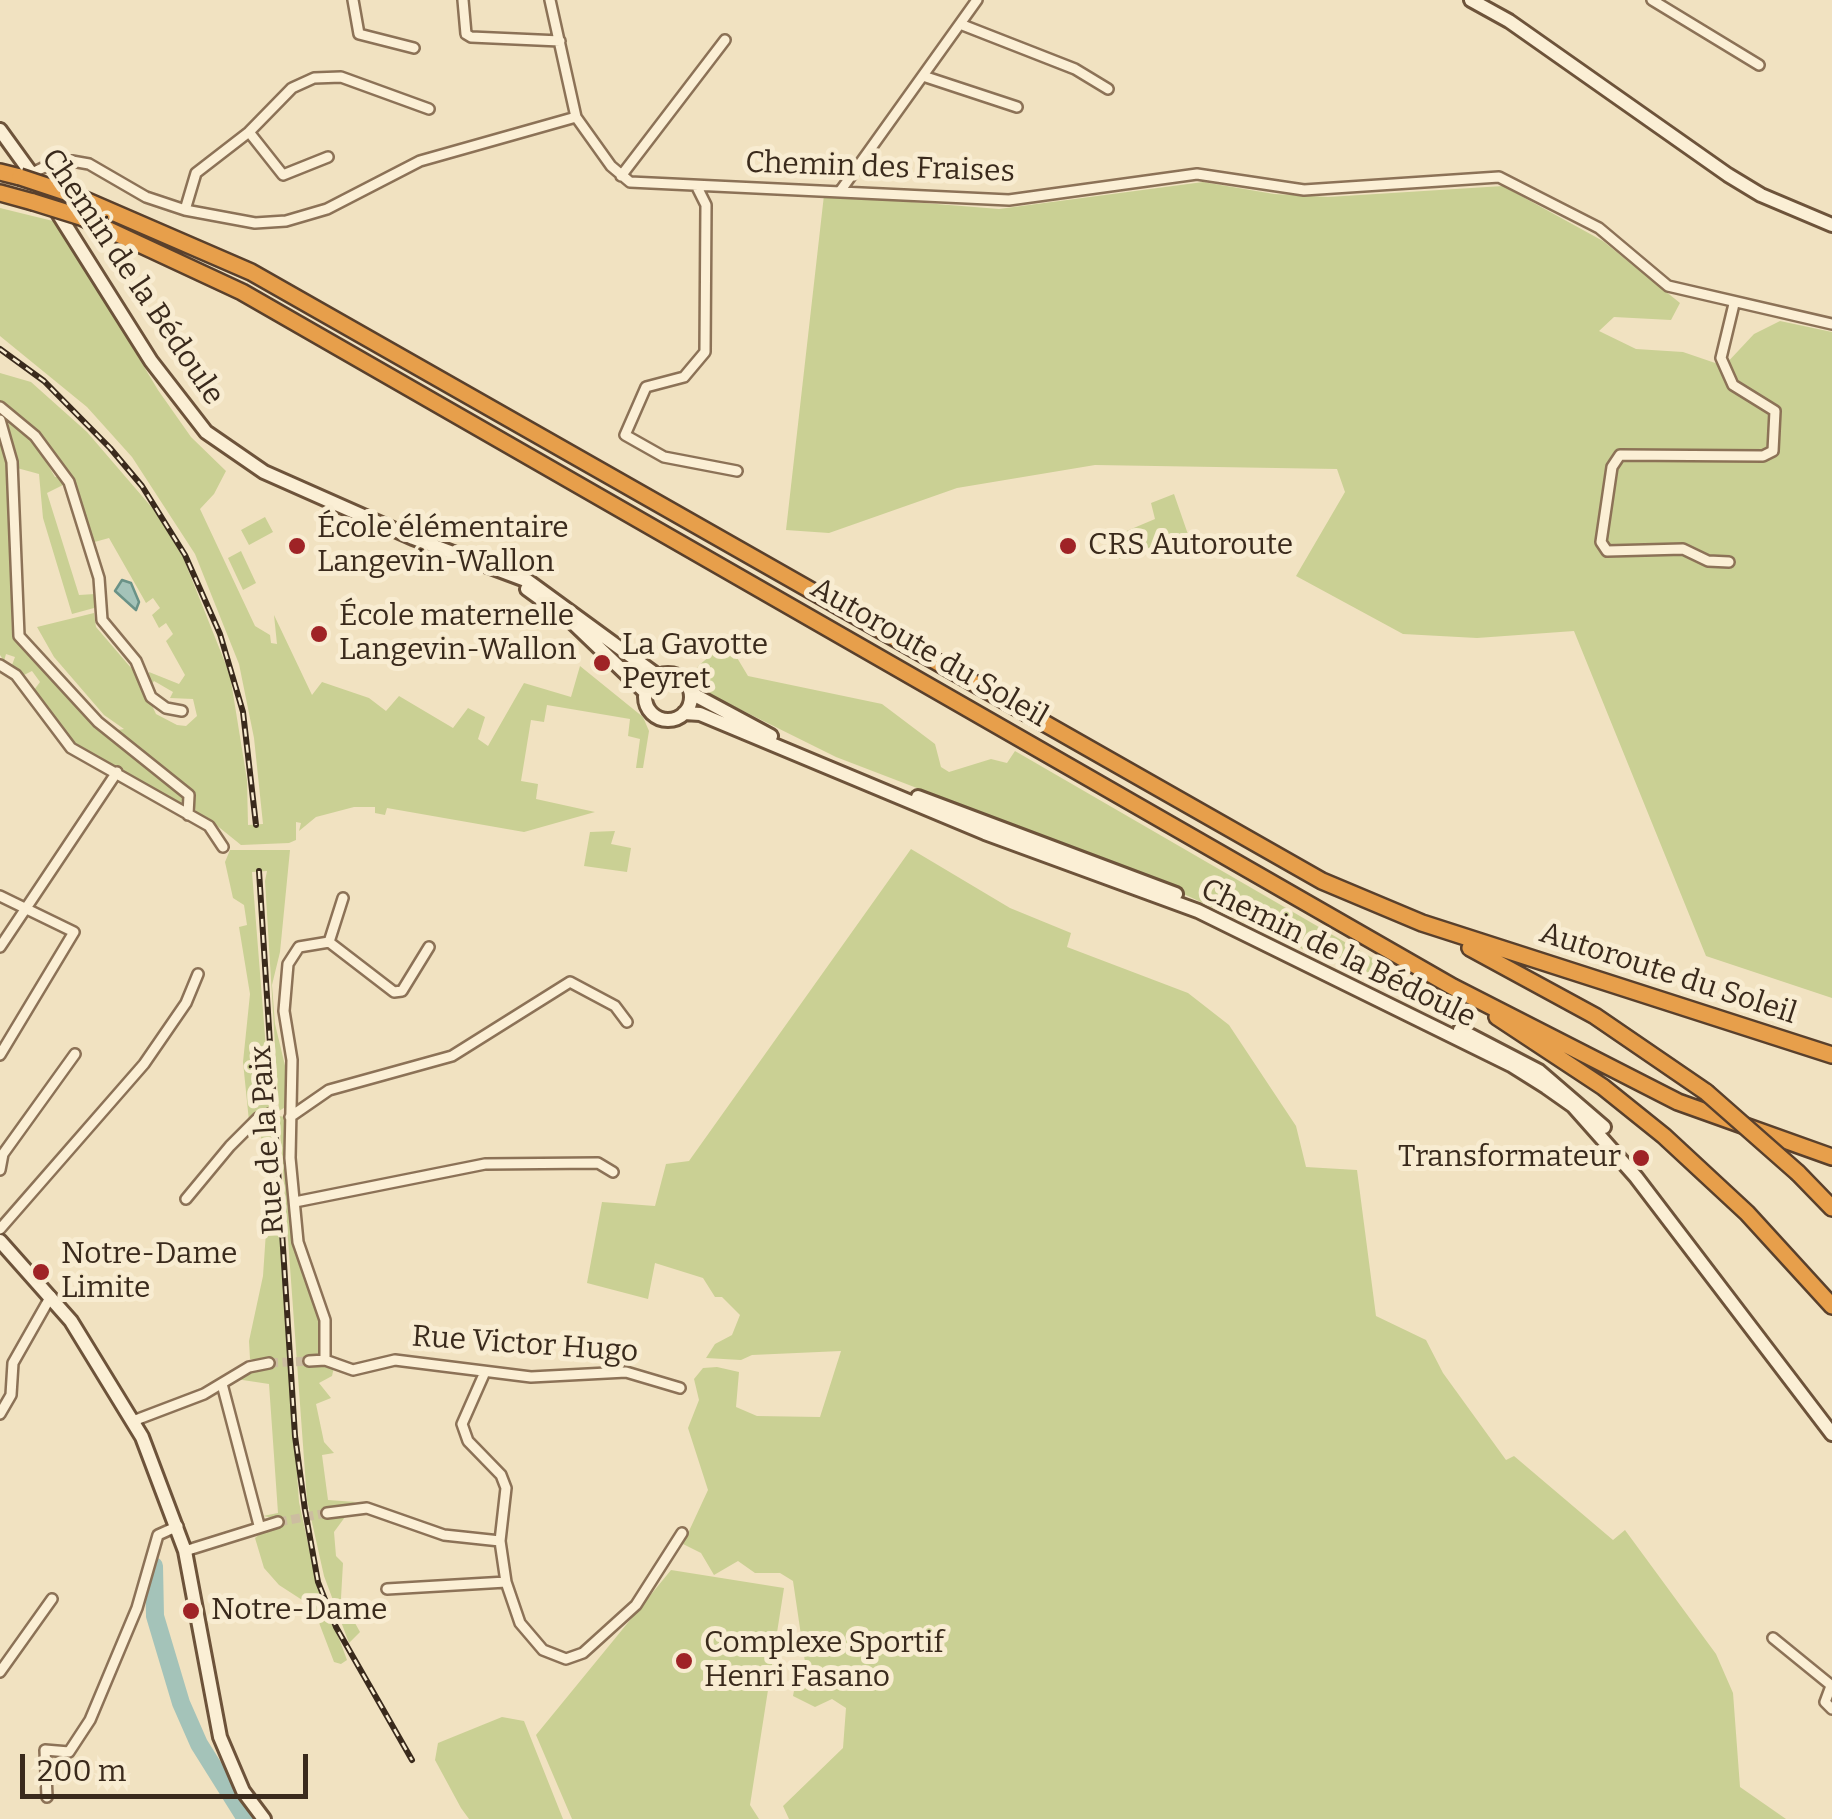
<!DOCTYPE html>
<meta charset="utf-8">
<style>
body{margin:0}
#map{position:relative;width:1832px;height:1819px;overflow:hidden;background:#f1e2c1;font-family:Bitter,serif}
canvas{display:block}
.scale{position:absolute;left:20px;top:1754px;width:288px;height:45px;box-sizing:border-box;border:5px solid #3a2a1c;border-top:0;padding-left:12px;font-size:30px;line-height:35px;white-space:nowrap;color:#3a2a1c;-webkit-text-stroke:8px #f8ecd1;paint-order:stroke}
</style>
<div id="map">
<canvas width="1832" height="1819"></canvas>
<div class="scale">200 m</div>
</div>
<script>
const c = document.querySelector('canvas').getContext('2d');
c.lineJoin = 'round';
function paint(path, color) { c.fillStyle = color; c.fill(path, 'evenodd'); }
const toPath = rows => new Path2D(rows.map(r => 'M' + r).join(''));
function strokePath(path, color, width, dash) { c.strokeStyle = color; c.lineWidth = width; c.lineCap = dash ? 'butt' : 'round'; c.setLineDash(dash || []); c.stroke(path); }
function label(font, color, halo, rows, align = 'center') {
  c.font = font + ' Bitter,serif'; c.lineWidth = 10; c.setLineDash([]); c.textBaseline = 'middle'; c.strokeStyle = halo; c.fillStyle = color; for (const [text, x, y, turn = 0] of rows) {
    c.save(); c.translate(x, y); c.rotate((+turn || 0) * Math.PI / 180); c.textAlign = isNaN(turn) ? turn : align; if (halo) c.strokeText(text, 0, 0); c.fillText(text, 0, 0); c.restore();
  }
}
paint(toPath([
 [1203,182,1274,194,1328,197,1503,186,1603,241,1680,303,1671,320,1614,317,1599,331,1636,349,1683,352,1724,366,1754,334,1780,321,1832,332,1832,998,1706,956,1574,631,1477,638,1403,634,1296,576,1345,492,1337,469,1095,465,957,488,829,533,786,530,824,195,999,209],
 [0,208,57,222,158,390,191,437,226,471,214,494,200,509,255,626,270,635,271,643,277,644,274,615,312,695,322,682,369,698,386,711,399,696,453,728,468,708,485,717,478,739,488,746,524,683,571,697,580,666,643,717,649,731,643,768,636,768,640,739,628,736,630,719,547,705,544,722,531,720,521,781,538,784,536,799,595,812,524,832,387,808,385,815,375,813,375,807,354,807,316,817,299,831,301,823,296,822,296,840,289,843,241,845,215,824,196,815,194,797,118,730,124,729,104,715,54,657,37,627,94,613,96,627,138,676,156,714,177,725,186,726,197,716,193,699,170,698,173,692,154,681,150,686,149,672,179,684,185,675,166,641,173,634,166,623,159,628,152,615,160,608,153,598,146,603,109,538,91,543,72,479,40,433,0,402,0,373,31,382,87,432,154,510,183,557,230,675,247,780,248,825,263,824,254,738,239,664,195,554,132,457,87,407,0,336],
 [7,417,34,441,55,477,59,476,63,485,47,493,79,595,95,594,94,608,72,614,43,518,39,474,17,468],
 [0,437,8,460,12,634,96,725,184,794,180,807,69,739,34,690,40,682,32,671,24,675,12,665,15,657,6,654,4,661,0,655],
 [1174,494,1191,543,1169,553,1164,542,1119,559,1110,538,1155,519,1151,503],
 [265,517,273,532,249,545,241,530],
 [241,551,256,583,243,590,228,558],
 [717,650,733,651,748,676,882,704,935,744,941,767,949,772,991,759,1007,763,1015,751,1381,963,1384,978,1378,984,1136,872,836,757,705,692,696,676,698,666],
 [615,831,611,844,631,848,627,872,584,866,590,832],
 [911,849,1010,908,1071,933,1067,947,1188,993,1229,1025,1296,1126,1306,1167,1357,1170,1376,1316,1426,1340,1443,1373,1506,1460,1514,1456,1613,1540,1625,1530,1716,1654,1733,1693,1740,1787,1786,1819,789,1819,783,1806,843,1748,846,1708,832,1699,815,1707,793,1696,796,1680,806,1669,793,1581,780,1573,755,1573,738,1561,714,1575,701,1553,683,1544,708,1490,688,1428,699,1400,694,1379,703,1368,717,1367,739,1372,736,1407,757,1416,820,1417,841,1351,752,1355,741,1360,706,1358,715,1344,732,1335,740,1315,722,1297,715,1297,703,1278,655,1263,648,1299,587,1283,602,1202,655,1206,666,1164,689,1161],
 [230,850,290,850,280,952,272,985,275,1024,288,1078,287,1106,279,1111,265,881,267,871,252,872,271,1112,260,1111,249,1121,243,1062,250,994,239,927,247,925,244,905,233,898,225,862],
 [279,1116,285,1117,293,1233,320,1320,320,1355,309,1363,334,1367,332,1376,319,1383,331,1398,316,1404,324,1442,334,1453,322,1455,328,1500,356,1502,330,1510,328,1516,345,1517,334,1532,336,1556,343,1563,341,1598,360,1632,349,1643,324,1576,307,1500],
 [272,1117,299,1502,314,1571,347,1660,341,1664,334,1662,313,1607,279,1585,264,1568,255,1538,279,1519,263,1516,278,1513,269,1384,236,1379,262,1361,250,1359,249,1341,263,1276,269,1187,259,1125],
 [671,1570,784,1588,750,1805,759,1819,572,1819,536,1735],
 [502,1717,524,1721,563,1819,469,1819,461,1808,435,1760,438,1743]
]), '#cad094');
const water = toPath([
 [122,580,131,583,139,602,136,610,115,591,122,580]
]);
paint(water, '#a4c3b9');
strokePath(water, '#6a9287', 2.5);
strokePath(toPath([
 [154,1566,155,1616,181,1703,199,1744,246,1819]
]), '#a4c3b9', 18);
strokePath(toPath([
 [269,1363,309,1361],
 [278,1522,327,1513]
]), '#ccbda0', 9, [9, 4.5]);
const street = toPath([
 [353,0,359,34,414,48],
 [463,0,466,34,471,37,560,41],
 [550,0,576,117,611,166,630,182,1009,200,1197,174,1304,190,1499,177,1599,228,1668,286,1832,324],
 [1652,0,1759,65],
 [960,24,1075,69,1108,89],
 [923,76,1017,107],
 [249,132,283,175,328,157],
 [32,173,55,162,72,161,89,164,146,197,185,210,255,223,286,221,327,209,420,161,576,117],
 [621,176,725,40],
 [697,187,706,205,705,352,684,377,646,387,625,435,664,457,737,471],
 [841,190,977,0],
 [185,210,196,173,249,132,292,88,314,78,341,77,429,109],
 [0,407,35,436,69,482,99,578,102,620,136,661,151,697,166,708,182,711],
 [0,420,12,462,19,636,98,722,189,795,188,815],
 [1729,562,1708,561,1683,549,1607,551,1601,542,1612,467,1620,455,1763,456,1773,451,1775,411,1733,385,1721,358,1734,304],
 [0,665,16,675,71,748,209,826,223,847],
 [0,896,74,932,0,1055],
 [329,942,343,898],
 [0,947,117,772],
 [290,1117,329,1090,452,1056,570,982,615,1006,627,1022],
 [0,1170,3,1154,75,1054],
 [186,1199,230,1146,258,1118,270,1114],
 [295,1202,485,1164,598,1163,613,1172],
 [0,1229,144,1064,186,1003,198,974],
 [325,1360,325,1320,298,1242,290,1158,292,1060,284,1011,288,964,299,947,329,942,394,992,402,991,429,947],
 [309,1361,325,1360,353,1370,395,1360,531,1377,626,1372,680,1388],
 [485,1372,462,1424,468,1441,501,1475,506,1488,500,1541],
 [222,1384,259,1525],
 [0,1414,11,1395,13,1363,51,1296],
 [133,1421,204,1394,249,1367,269,1363],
 [327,1513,367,1508,444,1535,500,1541,506,1582,520,1623,543,1650,566,1659,583,1653,636,1605,682,1533],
 [185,1551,278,1522],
 [387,1589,506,1582],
 [1773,1638,1832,1686],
 [0,1672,52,1599],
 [1831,1686,1825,1702,1832,1709],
 [47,1797,45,1750,69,1752,90,1720,137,1608,158,1535,178,1526]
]);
const secondary = toPath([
 [1471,0,1509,21,1728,175,1761,195,1832,225],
 [0,130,44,191,151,361,206,432,264,472,413,538,528,581,658,676],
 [527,589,571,621,645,692],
 '645 697a23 23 0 1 1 46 0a23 23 0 1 1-46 0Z',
 [691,693,771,736],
 [684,713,700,714,985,833,1198,911,1511,1065,1546,1087,1573,1106,1636,1177,1832,1434],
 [918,797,1176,894],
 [1460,1030,1539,1071,1604,1127],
 [0,1241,71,1321,142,1437,185,1551,220,1737,243,1791,264,1819]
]);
const highway = toPath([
 [0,172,20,177],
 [0,193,33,202],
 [71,194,251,272,1322,881,1422,923,1832,1055],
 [81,217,242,292,1453,987,1678,1102,1832,1157],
 [1470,948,1595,1016,1706,1092],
 [1497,1017,1603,1087,1664,1136,1747,1213,1832,1306],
 [1798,1173,1832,1208]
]);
strokePath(street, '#8c7257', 14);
strokePath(secondary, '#6d533a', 18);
strokePath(highway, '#59402c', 20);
strokePath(street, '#fbefd5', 9);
strokePath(secondary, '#fbefd5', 12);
strokePath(highway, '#e79f4b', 15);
const rail = toPath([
 [0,349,44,381,110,448,142,486,185,555,220,634,243,712,256,825],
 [259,871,295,1436,305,1510,318,1582,336,1627,412,1760]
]);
strokePath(rail, '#3a2a1c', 6);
strokePath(rail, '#f8ecd1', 2.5, [8]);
const highwayBridge = toPath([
 [20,177,71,194],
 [33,202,81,217],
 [1706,1092,1798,1173]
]);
strokePath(highwayBridge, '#59402c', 20, []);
strokePath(highwayBridge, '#e79f4b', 15);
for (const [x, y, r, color] of [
 [297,546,10,"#9f2326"],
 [1068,546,10,"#9f2326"],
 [319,634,10,"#9f2326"],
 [602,663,10,"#9f2326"],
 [1641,1158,10,"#9f2326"],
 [41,1272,10,"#9f2326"],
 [191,1611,10,"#9f2326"],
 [684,1661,10,"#9f2326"]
]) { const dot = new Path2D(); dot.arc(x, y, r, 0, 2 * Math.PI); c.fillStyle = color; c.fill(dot); strokePath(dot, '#f8ecd1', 4); }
label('30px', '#3a2a1c', '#f8ecd1', [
 ["Chemin des Fraises",880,168,2],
 ["Chemin de la Bédoule",132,277,56],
 ["Autoroute du Soleil",929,653,30],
 ["Chemin de la Bédoule",1338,954,26],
 ["Autoroute du Soleil",1668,974,18],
 ["Rue de la Paix",268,1140,-94],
 ["Rue Victor Hugo",525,1345,4]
]);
label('30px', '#3a2a1c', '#f8ecd1', [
 ["École élémentaire",317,529],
 ["Langevin-Wallon",317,563],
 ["CRS Autoroute",1088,546],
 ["École maternelle",339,617],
 ["Langevin-Wallon",339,651],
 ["La Gavotte",622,646],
 ["Peyret",622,680],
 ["Transformateur",1621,1158,"right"],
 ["Notre-Dame",61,1255],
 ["Limite",61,1289],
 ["Notre-Dame",211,1611],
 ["Complexe Sportif",704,1644],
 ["Henri Fasano",704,1678]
], 'left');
</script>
